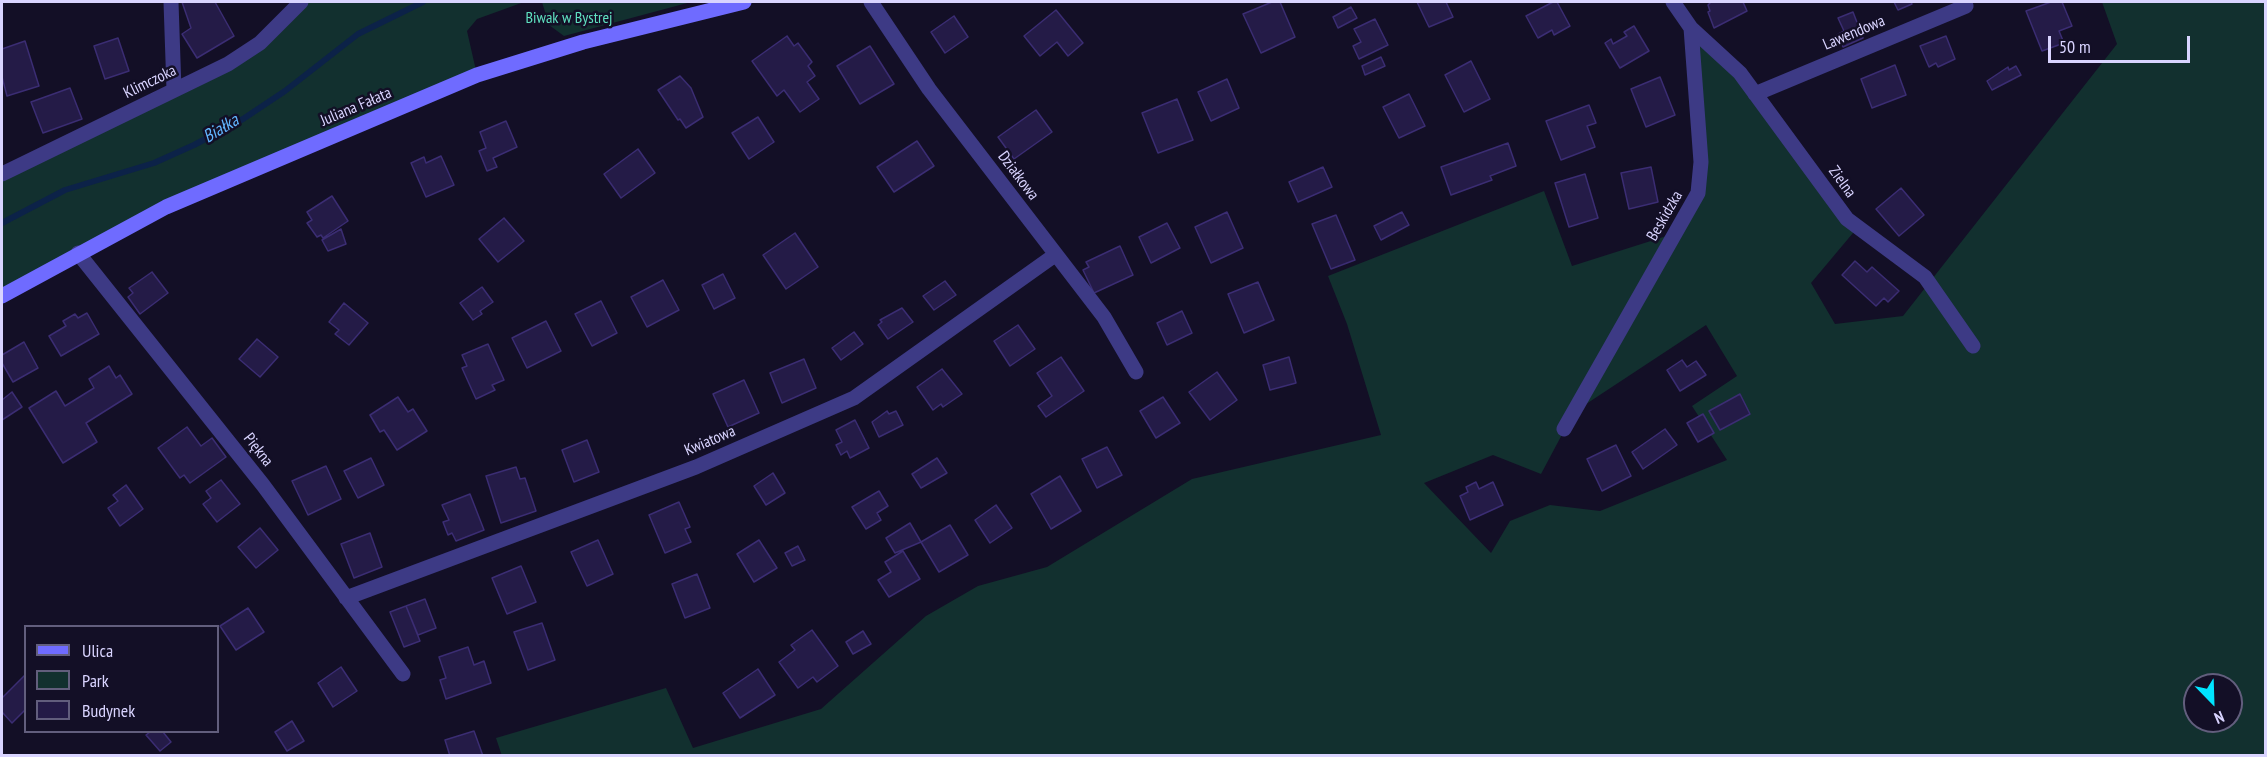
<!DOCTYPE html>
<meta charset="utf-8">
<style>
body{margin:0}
#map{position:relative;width:2267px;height:757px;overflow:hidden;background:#130f26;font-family:"PT Sans Narrow",sans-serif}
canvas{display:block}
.frame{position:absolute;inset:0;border:3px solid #d9d4ff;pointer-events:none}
.legend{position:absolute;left:24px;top:625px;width:195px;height:108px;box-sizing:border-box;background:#130f26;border:2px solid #625e7d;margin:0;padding:8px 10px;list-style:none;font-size:18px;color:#d9d4ff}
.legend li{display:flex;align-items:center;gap:12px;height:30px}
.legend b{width:30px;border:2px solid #625e7d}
.north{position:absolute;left:2183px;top:673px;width:60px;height:60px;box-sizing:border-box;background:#130f26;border:2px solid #625e7d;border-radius:50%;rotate:157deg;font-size:16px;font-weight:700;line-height:24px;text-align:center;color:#d9d4ff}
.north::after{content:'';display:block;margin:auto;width:21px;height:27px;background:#00e5ff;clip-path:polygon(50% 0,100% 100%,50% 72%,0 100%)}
.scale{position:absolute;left:2048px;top:36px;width:142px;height:27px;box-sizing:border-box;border:3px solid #d9d4ff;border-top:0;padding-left:8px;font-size:18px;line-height:21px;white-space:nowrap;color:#d9d4ff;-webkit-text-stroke:4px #130f26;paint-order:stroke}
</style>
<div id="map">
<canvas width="2267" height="757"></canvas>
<div class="frame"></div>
<ul class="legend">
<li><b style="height:8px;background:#6f6bff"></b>Ulica</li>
<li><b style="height:16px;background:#12302f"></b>Park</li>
<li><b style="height:16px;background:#241b47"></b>Budynek</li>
</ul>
<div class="north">N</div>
<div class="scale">50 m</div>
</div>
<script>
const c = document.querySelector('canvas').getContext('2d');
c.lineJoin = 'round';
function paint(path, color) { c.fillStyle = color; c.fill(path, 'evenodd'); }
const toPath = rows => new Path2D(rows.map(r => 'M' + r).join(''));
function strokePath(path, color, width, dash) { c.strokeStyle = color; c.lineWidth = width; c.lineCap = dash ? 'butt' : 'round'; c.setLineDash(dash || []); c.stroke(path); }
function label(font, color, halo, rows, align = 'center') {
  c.font = font + ' "PT Sans Narrow",sans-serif'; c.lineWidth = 5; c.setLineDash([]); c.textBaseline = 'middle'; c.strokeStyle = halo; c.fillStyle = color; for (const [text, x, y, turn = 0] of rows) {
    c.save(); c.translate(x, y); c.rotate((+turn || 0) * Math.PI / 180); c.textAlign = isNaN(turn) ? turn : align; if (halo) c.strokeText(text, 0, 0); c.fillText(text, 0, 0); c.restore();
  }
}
paint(toPath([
 [301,2,524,2,477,19,467,31,477,75,166,207,2,295,2,174,228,64],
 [542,2,691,2,564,36,549,25],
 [2102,2,2265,2,2265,755,502,756,496,738,666,688,693,748,821,709,926,616,978,586,1047,567,1192,479,1381,435,1347,324,1328,276,1544,191,1572,266,1676,233,1699,193,1691,28,1740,73,1858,227,1811,283,1835,324,1903,316,2117,44],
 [1706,325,1737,376,1692,406,1727,460,1600,511,1550,505,1510,521,1491,553,1424,483,1493,455,1541,474,1574,412],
 [2195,685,2231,685,2231,721,2195,721]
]), '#12302f');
strokePath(toPath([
 [2,223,65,190,154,163,194,145,243,119,285,91,358,34,423,2]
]), '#0c2248', 6);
const building = toPath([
 [182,2,215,2,234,36,197,58,182,34,191,28,182,2],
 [1272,2,1280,2,1295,37,1261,53,1243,14,1272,2],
 [1417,2,1446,2,1453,17,1429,27,1417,2],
 [1553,2,1557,2,1570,26,1554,35,1552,30,1538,38,1526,16,1553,2],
 [1711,2,1743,2,1747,11,1714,28,1708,12,1710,11,1708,5,1711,2],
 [1894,2,1911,2,1912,4,1898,10,1894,2],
 [2051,2,2062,2,2072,26,2059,31,2064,43,2042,51,2026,11,2051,2],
 [1351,7,1357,18,1338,28,1333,17,1351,7],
 [1056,10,1083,43,1068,56,1057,42,1040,56,1024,36,1056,10],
 [1853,12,1863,38,1843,47,1837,35,1844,31,1838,18,1853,12],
 [954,16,968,37,945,53,931,32,954,16],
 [1375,19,1388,45,1359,59,1353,46,1361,42,1354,29,1375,19],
 [1634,26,1649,51,1620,68,1605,43,1611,39,1613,44,1627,36,1624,32,1634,26],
 [787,36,794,46,798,43,812,62,808,66,815,76,807,82,819,99,800,112,784,90,777,96,752,61,787,36],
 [1946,36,1955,59,1938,67,1936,63,1929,67,1920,46,1946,36],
 [118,38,129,71,105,79,94,46,118,38],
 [25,41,39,86,7,96,2,77,2,49,25,41],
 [870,46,894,84,860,104,837,66,870,46],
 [1381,57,1385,66,1365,75,1362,66,1381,57],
 [1471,61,1490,99,1464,112,1445,75,1471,61],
 [1895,65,1906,95,1872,108,1861,79,1895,65],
 [2016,66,2021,75,1992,90,1987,81,2008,67,2009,70,2016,66],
 [680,76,691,88,703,117,686,128,680,119,678,120,658,90,680,76],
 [1660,77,1675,115,1646,127,1631,89,1660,77],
 [1227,79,1239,108,1211,121,1198,92,1227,79],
 [70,88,82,119,43,133,31,102,70,88],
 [1409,94,1425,126,1399,138,1383,107,1409,94],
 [1177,99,1193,140,1158,153,1142,113,1177,99],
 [1589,105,1596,123,1587,126,1595,147,1561,160,1546,121,1589,105],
 [1036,110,1052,132,1014,159,998,137,1036,110],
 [758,117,774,142,749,159,732,133,758,117],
 [506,121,517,147,493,158,497,167,487,171,479,151,486,148,480,132,506,121],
 [917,141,934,166,894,192,877,167,917,141],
 [1508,143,1516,166,1490,176,1492,180,1451,195,1441,167,1508,143],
 [638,149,655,173,621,198,604,174,638,149],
 [441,156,454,185,426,197,411,163,424,157,426,163,441,156],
 [1323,167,1332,187,1298,202,1289,182,1323,167],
 [1651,167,1658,202,1629,209,1621,173,1651,167],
 [1585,174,1598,218,1569,227,1555,183,1585,174],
 [1901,188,1924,215,1899,236,1876,209,1901,188],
 [332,196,348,221,323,238,321,235,317,237,307,223,312,220,307,212,332,196],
 [1227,212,1243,248,1211,263,1195,227,1227,212],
 [1402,212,1409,225,1381,240,1374,226,1402,212],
 [1336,215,1355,260,1331,269,1312,224,1336,215],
 [504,218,524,241,498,262,479,239,504,218],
 [1167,223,1180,248,1151,263,1139,237,1167,223],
 [341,229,346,244,328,251,322,240,341,229],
 [795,233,818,267,786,289,763,255,795,233],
 [1120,246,1133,275,1094,293,1083,270,1089,267,1086,262,1120,246],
 [1855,261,1867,272,1872,267,1899,291,1888,302,1884,298,1876,306,1842,275,1855,261],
 [152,272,168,293,140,314,128,297,133,293,129,288,152,272],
 [723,274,735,298,714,309,702,285,723,274],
 [663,280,679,310,647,327,631,297,663,280],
 [945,281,956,295,934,310,923,296,945,281],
 [1258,282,1274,320,1244,333,1228,294,1258,282],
 [482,287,493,302,480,311,482,314,473,320,460,303,482,287],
 [601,301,617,333,592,346,575,314,601,301],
 [344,303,368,323,349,345,335,334,339,330,329,322,344,303],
 [902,308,913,322,888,339,878,325,882,322,880,320,902,308],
 [1182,311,1192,333,1167,345,1157,323,1182,311],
 [87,313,99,334,61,356,49,336,66,326,63,321,75,314,78,318,87,313],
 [546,321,561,351,527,368,512,338,546,321],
 [1018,325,1035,349,1010,366,994,341,1018,325],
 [854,332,863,344,841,360,832,348,854,332],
 [257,339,278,357,260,377,239,359,257,339],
 [24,342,38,368,13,382,2,363,2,355,24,342],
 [488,344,504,380,492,385,495,390,476,399,462,368,467,366,462,355,488,344],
 [1061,357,1084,391,1046,417,1038,406,1052,396,1037,373,1061,357],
 [1289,357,1296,383,1270,390,1263,365,1289,357],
 [804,359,816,388,782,403,770,373,804,359],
 [1682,360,1687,367,1696,361,1706,375,1680,391,1667,370,1682,360],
 [109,366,116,378,120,375,132,394,86,423,97,442,63,463,29,408,56,391,65,406,94,388,89,379,109,366],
 [942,369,962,394,943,407,941,404,933,410,917,387,942,369],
 [1217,372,1237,400,1210,420,1189,392,1217,372],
 [744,380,759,413,728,427,713,394,744,380],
 [12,392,22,407,2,420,2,400,12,392],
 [1740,394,1750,414,1720,430,1709,411,1740,394],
 [398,397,408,412,413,409,427,431,397,450,384,430,380,432,370,415,398,397],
 [1163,397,1180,423,1156,438,1140,411,1163,397],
 [887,411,889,414,896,411,903,425,879,437,872,422,887,411],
 [1703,414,1714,433,1698,442,1687,423,1703,414],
 [855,420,869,448,850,458,847,451,841,455,836,445,842,442,836,430,855,420],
 [187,427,201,446,212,438,226,457,190,483,184,475,180,478,158,448,187,427],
 [1665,429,1677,445,1643,469,1632,452,1665,429],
 [587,440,599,472,574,482,562,450,587,440],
 [1616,445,1631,476,1602,491,1587,459,1616,445],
 [1107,447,1122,475,1097,488,1082,459,1107,447],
 [371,458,384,485,358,498,344,471,371,458],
 [937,458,947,473,921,488,912,474,937,458],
 [326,466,341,499,308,515,292,481,326,466],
 [516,467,520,479,525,478,536,511,501,523,486,476,516,467],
 [773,473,785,493,766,505,754,486,773,473],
 [1060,476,1081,511,1051,529,1031,494,1060,476],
 [221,480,240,504,217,522,203,504,211,498,206,491,221,480],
 [1476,482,1479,489,1493,482,1503,505,1470,520,1460,496,1468,492,1466,487,1476,482],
 [126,485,143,509,120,526,108,508,118,501,113,495,126,485],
 [879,491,888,506,877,513,881,520,866,529,852,507,879,491],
 [470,494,484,530,456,541,452,533,448,535,443,522,449,520,442,505,470,494],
 [679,502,690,527,685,529,691,542,665,553,649,515,679,502],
 [996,505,1012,528,990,543,975,520,996,505],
 [910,523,921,542,895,553,886,538,910,523],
 [950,525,968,555,939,572,921,542,950,525],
 [260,528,278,550,256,568,238,547,260,528],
 [370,533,382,567,354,578,341,544,370,533],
 [598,540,613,574,587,586,571,552,598,540],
 [759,540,777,568,754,582,737,554,759,540],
 [798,546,805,560,792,566,785,553,798,546],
 [903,551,920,579,889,597,878,580,891,572,885,562,903,551],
 [521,566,536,602,507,614,492,578,521,566],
 [697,574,710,608,685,618,672,584,697,574],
 [425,599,436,628,418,635,406,606,425,599],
 [406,606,420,641,404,647,390,612,406,606],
 [248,608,264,632,236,650,220,626,248,608],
 [542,623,555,660,528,670,514,632,542,623],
 [812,630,838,666,817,682,813,677,798,688,779,662,795,650,791,645,812,630],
 [863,631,871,644,853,654,846,642,863,631],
 [468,647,474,665,484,661,491,683,446,699,440,680,446,678,439,657,468,647],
 [341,667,357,691,333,707,318,683,341,667],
 [758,669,775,695,740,718,723,693,758,669],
 [26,674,26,709,12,723,2,712,2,698,26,674],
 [292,721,304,741,287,751,275,732,292,721],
 [474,731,483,756,450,756,445,740,474,731],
 [150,732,163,732,171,742,160,751,146,735,150,732]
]);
paint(building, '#241b47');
strokePath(building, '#3b2d73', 1.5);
strokePath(toPath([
 [171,2,174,90],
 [871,2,929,89,1104,317,1136,372],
 [1691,28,1740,73,1847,219,1925,277,1973,346],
 [1755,94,1966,6],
 [2,174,228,64,260,43,301,2],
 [78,253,263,485,403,674],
 [1564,429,1698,193,1701,162,1691,28,1673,2],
 [346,598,696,467,854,398,1055,255]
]), '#3d3a85', 15);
strokePath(toPath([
 [2,296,166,207,477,75,583,42,744,2]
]), '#6f6bff', 15);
label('16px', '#5fe0c0', '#130f26', [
 ["Biwak w Bystrej",569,18]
]);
label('16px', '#d9d4ff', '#130f26', [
 ["Lawendowa",1854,33,-23],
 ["Klimczoka",150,82,-26],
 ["Juliana Fałata",356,107,-23],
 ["Działkowa",1018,176,53],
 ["Zielna",1842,182,54],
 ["Beskidzka",1665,216,-60],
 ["Kwiatowa",710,441,-23],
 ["Piękna",258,450,52]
]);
label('italic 18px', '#62b6ff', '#130f26', [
 ["Białka",221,129,-31]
]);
</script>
